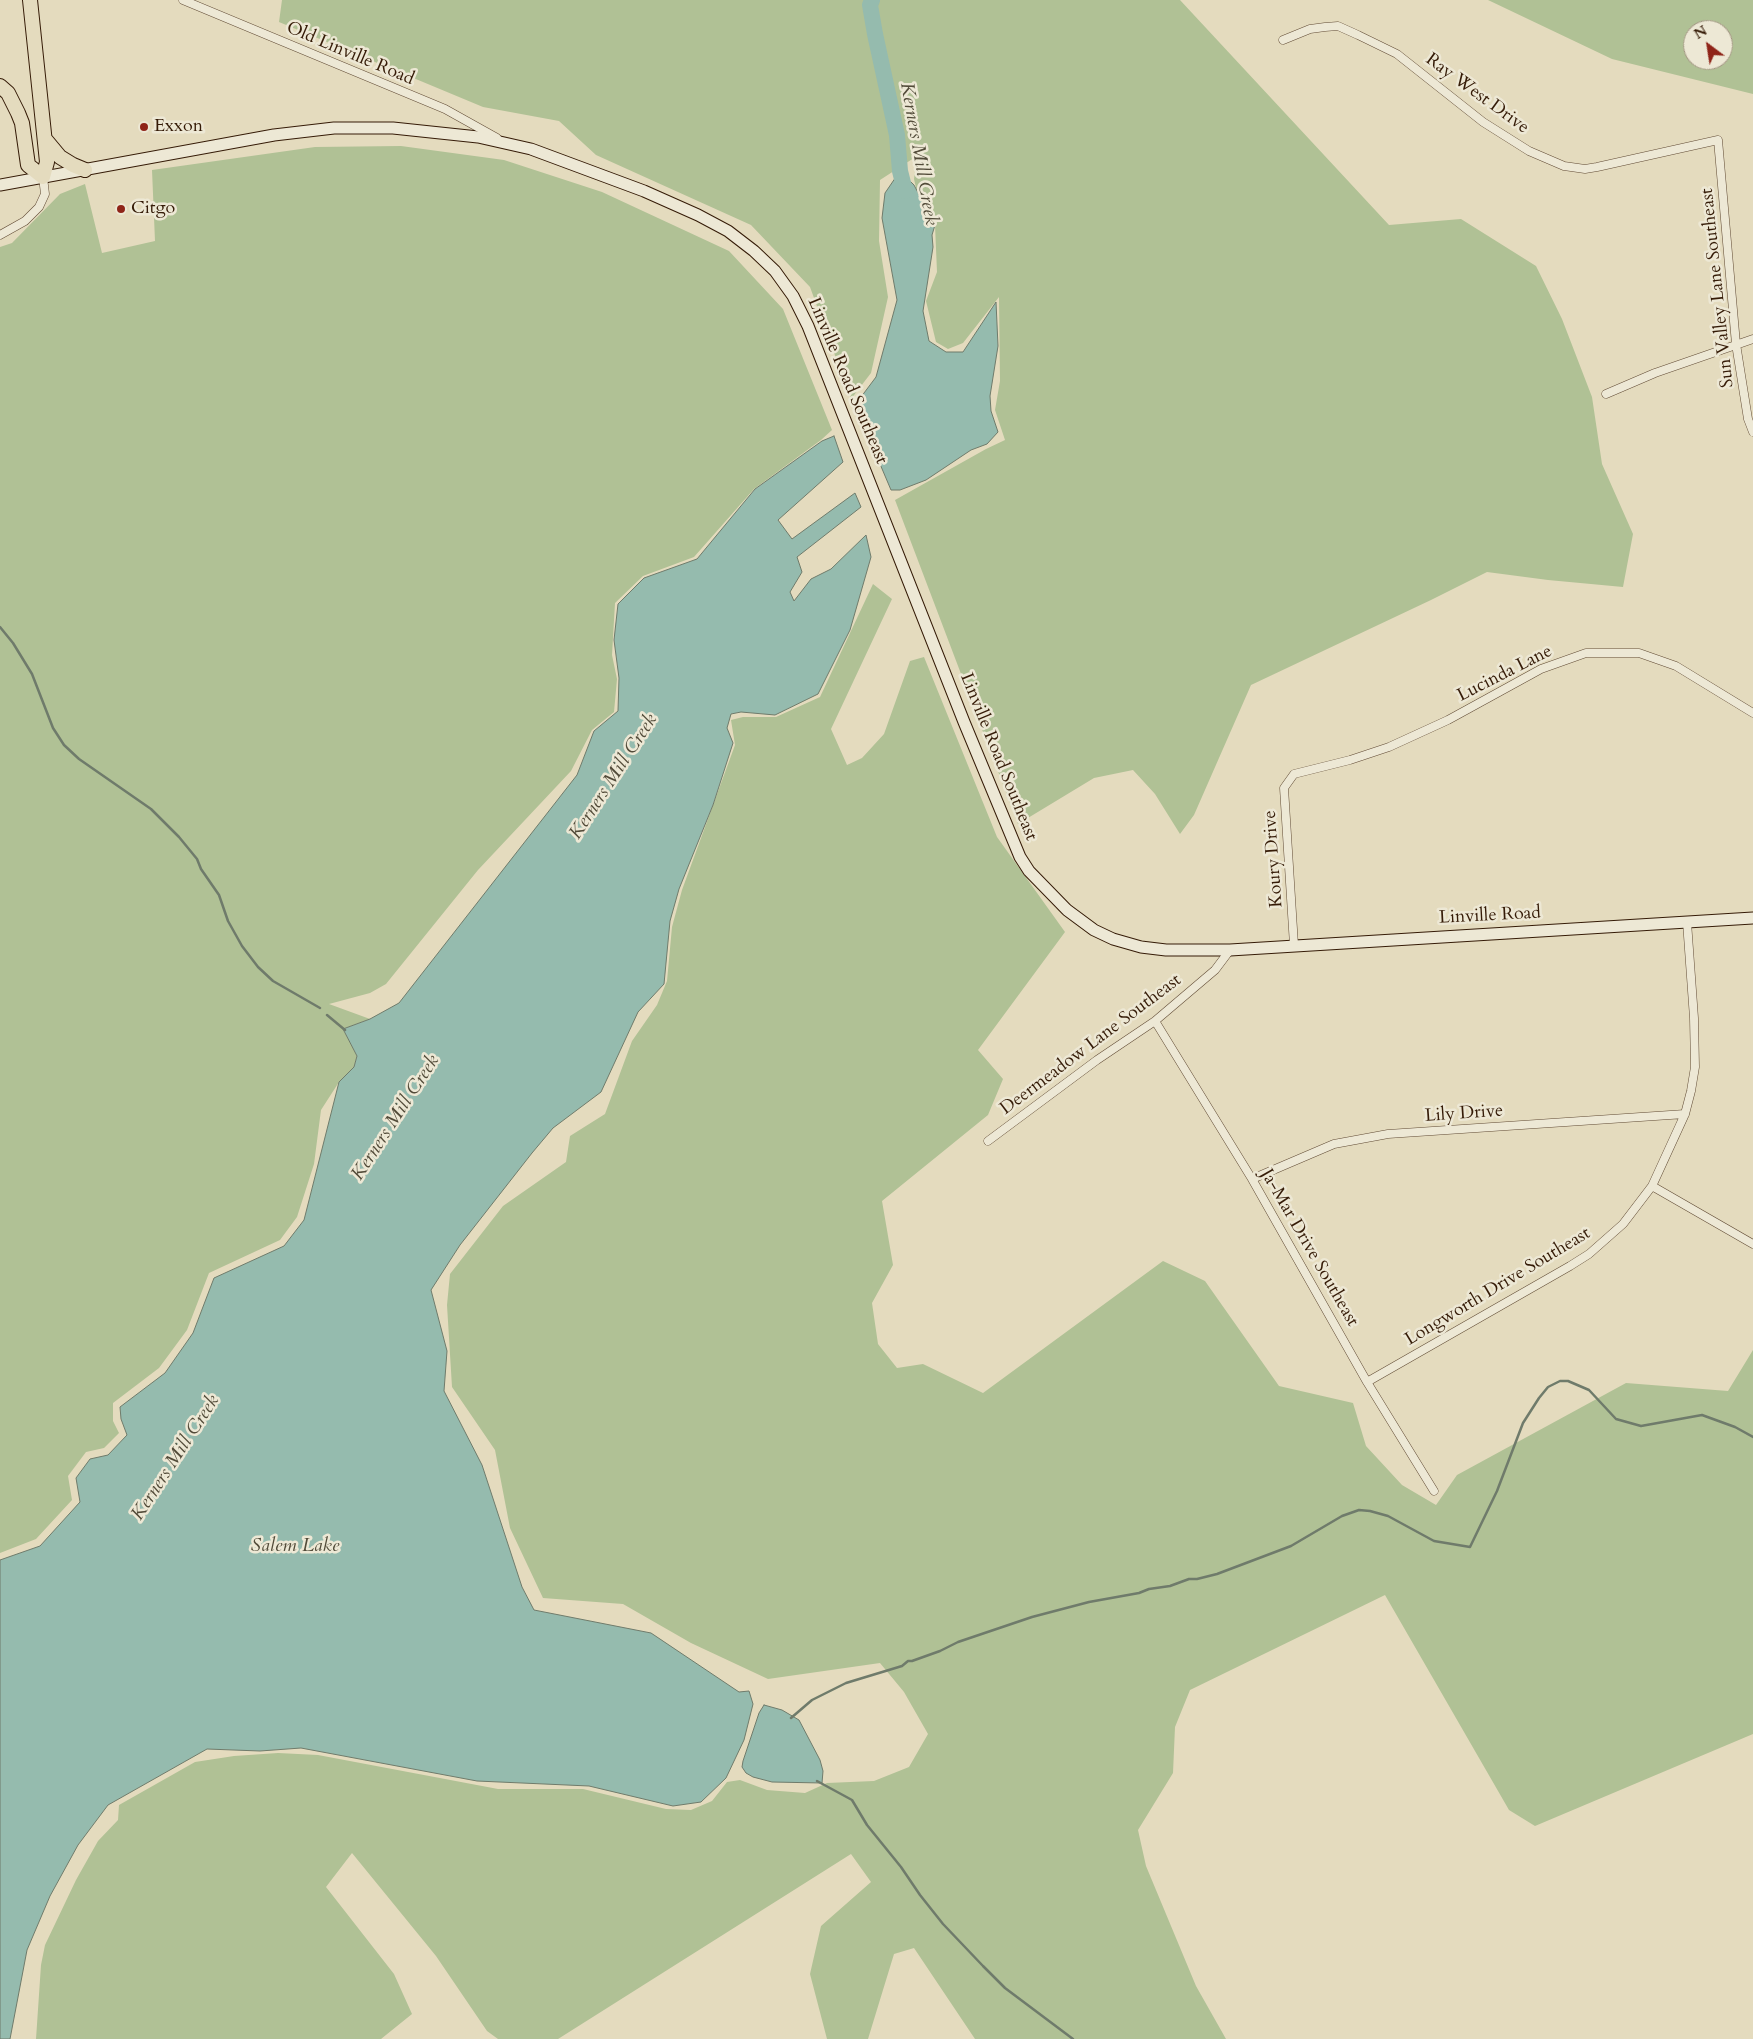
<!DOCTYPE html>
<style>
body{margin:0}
#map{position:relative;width:1753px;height:2039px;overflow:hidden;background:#e4dbbe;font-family:Cardo,serif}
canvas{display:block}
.north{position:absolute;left:1683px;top:20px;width:50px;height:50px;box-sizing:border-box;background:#ede8d5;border:1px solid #a39683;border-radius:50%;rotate:329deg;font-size:14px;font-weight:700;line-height:20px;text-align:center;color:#351b07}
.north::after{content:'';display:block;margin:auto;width:18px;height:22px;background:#8f2418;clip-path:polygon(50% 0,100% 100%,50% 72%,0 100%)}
</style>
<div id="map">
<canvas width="1753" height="2039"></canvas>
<div class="north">N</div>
</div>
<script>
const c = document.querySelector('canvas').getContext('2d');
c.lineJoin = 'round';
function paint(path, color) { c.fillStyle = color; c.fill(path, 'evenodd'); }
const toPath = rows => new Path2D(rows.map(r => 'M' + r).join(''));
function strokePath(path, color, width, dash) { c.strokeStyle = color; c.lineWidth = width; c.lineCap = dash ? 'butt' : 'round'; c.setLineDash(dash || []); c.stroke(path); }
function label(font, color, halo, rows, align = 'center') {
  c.font = font + ' Cardo,serif'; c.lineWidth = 5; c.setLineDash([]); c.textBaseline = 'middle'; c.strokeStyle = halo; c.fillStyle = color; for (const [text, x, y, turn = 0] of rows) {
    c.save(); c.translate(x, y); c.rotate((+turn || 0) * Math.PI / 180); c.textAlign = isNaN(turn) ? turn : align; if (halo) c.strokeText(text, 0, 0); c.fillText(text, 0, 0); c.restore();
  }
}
paint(toPath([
 [282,0,1180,0,1389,225,1461,219,1536,266,1562,319,1592,397,1602,464,1633,534,1623,587,1548,580,1487,572,1431,600,1251,685,1194,815,1180,834,1155,794,1133,770,1094,778,1018,824,895,500,986,449,1005,440,995,410,1000,381,999,297,963,343,948,349,936,342,926,301,937,272,935,225,917,192,914,179,917,156,880,180,879,241,888,297,871,373,851,399,810,287,751,225,596,155,559,121,483,107,279,22],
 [1488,0,1753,0,1753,94,1612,59],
 [1693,30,1723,30,1723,60,1693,60],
 [401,146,504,160,602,192,729,251,783,309,832,430,821,440,754,489,694,557,643,576,615,603,612,655,617,679,614,712,592,730,571,771,478,870,386,984,370,993,329,1004,370,1019,343,1029,357,1056,354,1067,339,1082,321,1110,314,1164,297,1217,280,1240,209,1273,187,1330,159,1368,113,1403,113,1421,119,1433,104,1448,86,1452,68,1476,72,1500,36,1539,0,1553,0,247,12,243,60,194,85,184,102,253,155,241,152,170,315,147],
 [873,584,892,599,831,729,847,765,862,758,884,734,910,661,924,657,997,837,1065,932,978,1050,1003,1079,988,1115,882,1201,893,1265,872,1303,878,1344,897,1368,923,1364,983,1393,1163,1261,1205,1281,1279,1386,1353,1403,1366,1446,1402,1485,1436,1505,1457,1475,1626,1383,1728,1391,1753,1350,1753,1734,1535,1826,1509,1810,1385,1595,1190,1690,1175,1727,1173,1773,1138,1830,1146,1866,1196,1986,1226,2039,975,2039,914,1948,894,1954,868,2039,827,2039,810,1974,821,1926,871,1882,851,1854,558,2039,498,2039,487,2031,436,1956,352,1853,326,1887,394,1974,412,2014,381,2039,36,2039,41,1965,45,1945,76,1880,98,1841,118,1820,119,1805,195,1762,234,1756,278,1753,318,1755,498,1789,583,1789,666,1809,691,1810,712,1801,727,1782,740,1780,767,1790,805,1793,827,1783,874,1781,909,1767,928,1734,904,1692,880,1663,768,1679,691,1643,623,1604,543,1598,510,1528,495,1450,452,1387,447,1305,450,1274,503,1206,566,1162,570,1136,605,1114,632,1041,657,1005,667,981,672,927,682,890,735,745,731,720,743,717,776,717,820,697]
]), '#b0c195');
const water = toPath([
 [900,171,914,185,935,225,932,235,933,247,923,311,929,341,946,352,963,352,996,302,998,346,990,396,991,411,998,432,987,444,971,450,926,480,900,490,891,490,855,405,876,377,897,300,882,218,885,193,900,171],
 [834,436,843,462,778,520,792,539,855,493,861,507,797,557,802,572,790,592,794,601,811,579,831,569,866,535,871,557,850,630,818,694,775,715,741,712,731,714,727,728,733,743,713,805,679,889,670,921,664,984,638,1012,601,1092,553,1128,532,1153,460,1245,431,1290,447,1351,444,1391,482,1465,522,1587,534,1610,651,1633,739,1692,749,1691,753,1704,744,1740,726,1778,701,1802,673,1806,589,1786,477,1781,301,1748,260,1751,207,1749,108,1805,78,1845,50,1896,27,1950,10,2039,0,2039,0,1560,40,1546,80,1502,76,1478,90,1459,108,1455,127,1435,121,1419,120,1407,165,1373,193,1333,214,1278,284,1246,304,1220,339,1082,354,1067,357,1056,343,1029,370,1019,399,1003,577,775,594,731,618,711,619,678,614,640,618,604,644,578,697,559,755,489,822,441,834,436],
 [764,1705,782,1710,799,1720,820,1760,823,1771,822,1783,772,1782,753,1777,746,1773,742,1767,743,1761,759,1713,764,1705]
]);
paint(water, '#95bbae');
strokePath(water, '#6f7b6b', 1);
strokePath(toPath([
 [870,0,870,5],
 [0,627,13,643,32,674,53,728,64,745,79,759,151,809,179,837,197,859,201,869,219,895,228,921,242,946,258,967,273,981,320,1008],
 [327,1015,345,1030],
 [791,1718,812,1700,846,1683,902,1666,908,1661,912,1661,940,1651,958,1642,1032,1617,1089,1602,1139,1593,1149,1589,1170,1586,1189,1579,1197,1579,1217,1574,1291,1546,1342,1516,1359,1510,1370,1511,1388,1516,1434,1541,1470,1547,1497,1491,1523,1423,1539,1398,1548,1387,1560,1381,1568,1381,1589,1390,1616,1419,1641,1426,1702,1415,1735,1427,1753,1437],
 [817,1781,852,1800,867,1825,901,1867,920,1895,943,1924,983,1966,1005,1988,1073,2039]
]), '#6f7b6b', 2.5);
strokePath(toPath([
 [872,0,870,5,875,34,897,135,900,171,905,191]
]), '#95bbae', 16);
const street = toPath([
 [183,0,445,109,497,138],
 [1283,40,1310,29,1325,27,1338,26,1358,35,1397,54,1483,122,1529,151,1564,166,1585,169,1597,167,1718,140,1736,344,1748,419,1753,432],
 [0,235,25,221,39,207,45,194,43,177],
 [1606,394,1655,373,1753,339],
 [1294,945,1284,788,1294,774,1350,760,1389,747,1448,720,1541,669,1586,653,1639,653,1676,666,1753,713],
 [1155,1021,1252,1179,1367,1382,1434,1491],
 [988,1141,1097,1060,1155,1021,1215,970,1230,950],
 [1252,1179,1334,1144,1388,1134,1685,1114],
 [1652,1186,1753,1244],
 [1367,1382,1570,1266,1589,1254,1623,1224,1652,1186,1685,1114,1691,1091,1695,1067,1694,1018,1687,922]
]);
const secondary = toPath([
 [0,185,274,135,334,128,393,128,478,137,531,149,644,191,698,215,728,231,754,251,775,271,793,296,808,326,964,722,1020,857,1029,871,1067,910,1094,930,1113,939,1141,947,1166,950,1230,950,1753,918]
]);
const highway = toPath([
 [0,86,8,93,18,113,22,123,28,165,43,177,47,162,30,0],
 [45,139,60,157,73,165,85,170]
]);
strokePath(street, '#614b35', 9);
strokePath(secondary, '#351b07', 13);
strokePath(highway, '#351b07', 16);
strokePath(street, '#ede8d5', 8);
strokePath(secondary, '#ede8d5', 11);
strokePath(highway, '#e4dbbe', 14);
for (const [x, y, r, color] of [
 [144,127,5,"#8f2418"],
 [121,209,5,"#8f2418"]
]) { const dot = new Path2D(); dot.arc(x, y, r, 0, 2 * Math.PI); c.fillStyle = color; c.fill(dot); strokePath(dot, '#ede8d5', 2); }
label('18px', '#351b07', '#ede8d5', [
 ["Old Linville Road",350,54,23],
 ["Ray West Drive",1477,94,36],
 ["Sun Valley Lane Southeast",1718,288,-96],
 ["Linville Road Southeast",847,381,67],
 ["Lucinda Lane",1505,674,-27],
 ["Linville Road Southeast",998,757,68],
 ["Koury Drive",1274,859,-94],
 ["Linville Road",1490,916,-3],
 ["Deermeadow Lane Southeast",1091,1045,-37],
 ["Lily Drive",1464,1114,-4],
 ["Ja-Mar Drive Southeast",1309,1248,60],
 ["Longworth Drive Southeast",1498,1287,-31]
]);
label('18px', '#351b07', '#ede8d5', [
 ["Exxon",154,127],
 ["Citgo",131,209]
], 'left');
label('italic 19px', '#524b39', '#ede8d5', [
 ["Kerners Mill Creek",918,154,80],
 ["Kerners Mill Creek",614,777,-57],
 ["Kerners Mill Creek",396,1118,-57],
 ["Kerners Mill Creek",176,1458,-57],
 ["Salem Lake",295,1547]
]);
</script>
